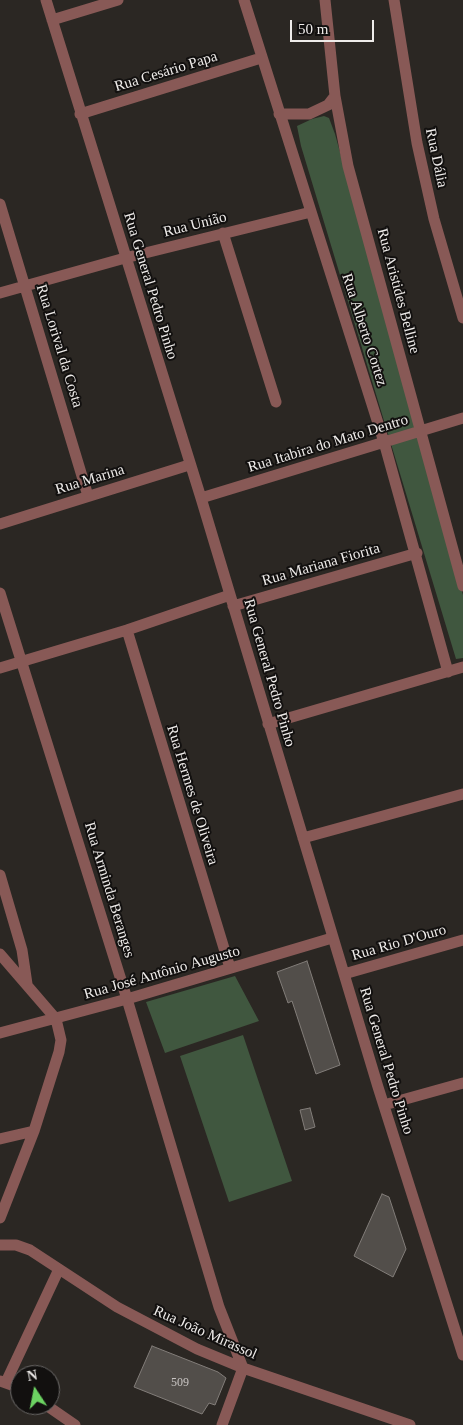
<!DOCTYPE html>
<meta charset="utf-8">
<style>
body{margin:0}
#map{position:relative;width:463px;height:1425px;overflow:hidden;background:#2b2723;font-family:"Times New Roman",serif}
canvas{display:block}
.north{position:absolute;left:10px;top:1365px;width:50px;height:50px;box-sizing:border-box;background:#12100f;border:1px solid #6a6867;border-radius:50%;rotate:349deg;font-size:14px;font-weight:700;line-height:20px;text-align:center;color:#efecea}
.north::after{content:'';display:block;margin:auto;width:18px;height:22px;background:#6cd362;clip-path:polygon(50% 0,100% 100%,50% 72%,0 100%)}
.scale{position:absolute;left:290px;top:20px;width:84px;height:22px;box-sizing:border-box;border:2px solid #efecea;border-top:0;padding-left:6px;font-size:15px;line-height:18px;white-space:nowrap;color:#efecea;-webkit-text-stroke:4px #12100f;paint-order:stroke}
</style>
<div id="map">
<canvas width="463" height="1425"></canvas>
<div class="north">N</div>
<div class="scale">50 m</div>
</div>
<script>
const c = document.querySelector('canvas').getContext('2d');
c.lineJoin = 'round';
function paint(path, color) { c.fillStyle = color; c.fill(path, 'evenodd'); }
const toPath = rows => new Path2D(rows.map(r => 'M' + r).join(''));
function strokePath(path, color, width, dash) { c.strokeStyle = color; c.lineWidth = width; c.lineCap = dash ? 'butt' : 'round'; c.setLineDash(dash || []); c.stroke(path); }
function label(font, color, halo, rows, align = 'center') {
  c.font = font + ' "Times New Roman",serif'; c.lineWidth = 4; c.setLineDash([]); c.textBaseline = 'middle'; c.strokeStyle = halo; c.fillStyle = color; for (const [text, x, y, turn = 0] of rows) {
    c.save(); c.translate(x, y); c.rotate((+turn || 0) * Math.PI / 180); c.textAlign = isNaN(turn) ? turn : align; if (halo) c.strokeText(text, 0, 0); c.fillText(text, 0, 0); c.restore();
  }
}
paint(toPath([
 [324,116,329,118,335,134,463,595,463,658,456,659,301,146,297,126,312,119],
 [235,976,259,1021,165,1053,146,1002],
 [243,1035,292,1181,229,1202,180,1056]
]), '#40573f');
const building = toPath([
 [307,961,340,1065,316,1074,292,1001,288,1003,277,972,307,961],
 [310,1108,315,1127,305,1130,300,1110,310,1108],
 [382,1194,389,1197,406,1249,393,1277,354,1256,382,1194],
 [152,1346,218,1372,226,1378,215,1405,209,1403,202,1414,134,1387,152,1346]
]);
paint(building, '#524e4a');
strokePath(building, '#827d79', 1);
strokePath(toPath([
 [46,0,201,498,378,1087,463,1355],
 [244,0,384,442,448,672],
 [325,0,335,96,348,166,463,586],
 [394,0,417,143,434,219,463,318],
 [52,20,118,0],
 [80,114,261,58],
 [279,114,309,114,328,105,335,96],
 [0,204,88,496],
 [223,233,276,402],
 [0,293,125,258,311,212],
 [201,498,463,418],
 [0,524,189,465],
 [0,593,127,999,219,1307,243,1368,222,1425],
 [233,606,417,553],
 [127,630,230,968],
 [0,668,127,630,230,595],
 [268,724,463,667],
 [303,838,463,794],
 [0,875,22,950,27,984],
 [0,954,56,1019,61,1040,59,1052,34,1131,0,1218],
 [344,974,463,940],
 [0,1033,127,999,332,938],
 [384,1105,463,1083],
 [0,1139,34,1131],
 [0,1245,16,1245,30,1250,117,1307,197,1349,243,1368,410,1425],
 [0,1381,20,1388],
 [6,1382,59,1269],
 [46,1405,75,1425]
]), '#885956', 11);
label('12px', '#c8c4c2', null, [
 ["509",180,1383]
]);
label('15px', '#efecea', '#12100f', [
 ["Rua Cesário Papa",166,72,-17],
 ["Rua Dália",436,158,78],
 ["Rua União",195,225,-14],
 ["Rua General Pedro Pinho",150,286,73],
 ["Rua Aristides Belline",398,291,75],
 ["Rua Alberto Cortez",364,330,72],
 ["Rua Lorival da Costa",59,346,73],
 ["Rua Itabira do Mato Dentro",328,444,-17],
 ["Rua Marina",90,480,-17],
 ["Rua Mariana Fiorita",321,565,-16],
 ["Rua General Pedro Pinho",269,673,74],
 ["Rua Hermes de Oliveira",192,795,73],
 ["Rua Arminda Beranges",109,890,73],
 ["Rua Rio D'Ouro",399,943,-16],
 ["Rua José Antônio Augusto",162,973,-16],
 ["Rua General Pedro Pinho",386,1061,73],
 ["Rua João Mirassol",205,1333,24]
]);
</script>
